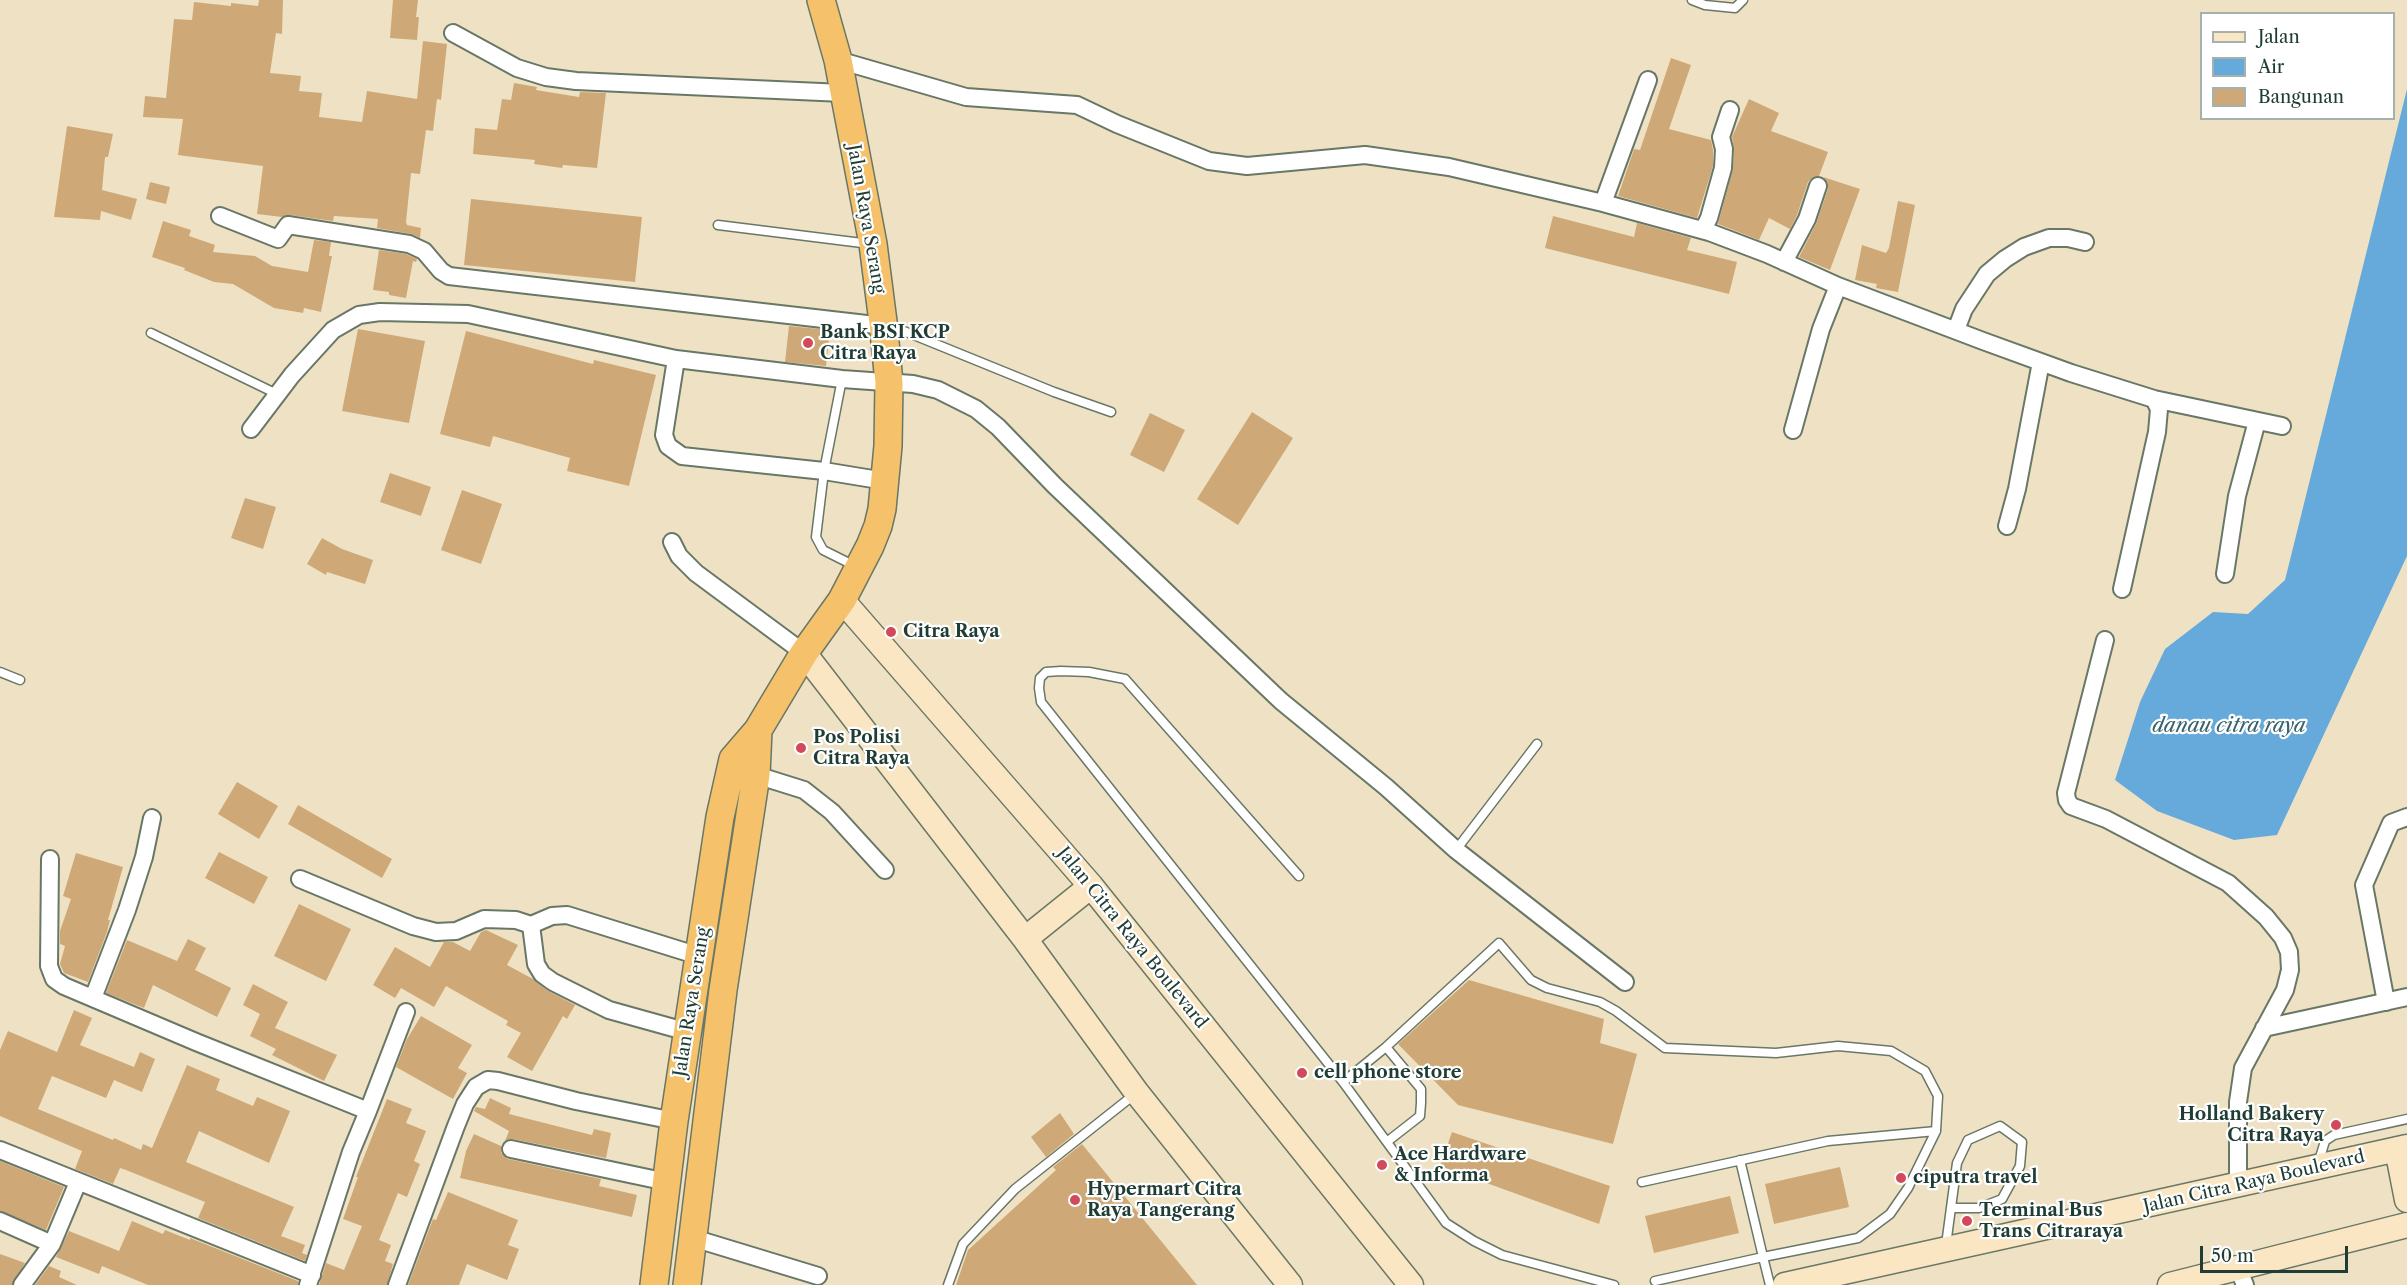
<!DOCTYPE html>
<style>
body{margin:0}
#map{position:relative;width:2407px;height:1285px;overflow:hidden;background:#efe2c4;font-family:"Libre Caslon Text",serif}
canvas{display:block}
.legend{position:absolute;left:2200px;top:12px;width:195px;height:108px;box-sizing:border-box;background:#fff;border:2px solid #a5b1ae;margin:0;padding:8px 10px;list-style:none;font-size:18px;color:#1f3d34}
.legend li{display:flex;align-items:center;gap:12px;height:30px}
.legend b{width:30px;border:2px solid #a5b1ae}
.scale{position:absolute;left:2200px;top:1246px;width:148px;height:27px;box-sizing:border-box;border:3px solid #1f3d34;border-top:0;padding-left:8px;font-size:18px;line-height:21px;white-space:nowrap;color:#1f3d34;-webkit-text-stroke:4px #fff;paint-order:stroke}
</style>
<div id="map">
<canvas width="2407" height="1285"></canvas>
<ul class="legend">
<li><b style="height:8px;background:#fbe6c4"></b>Jalan</li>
<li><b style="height:16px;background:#66a9db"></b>Air</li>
<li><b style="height:16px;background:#cea977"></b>Bangunan</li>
</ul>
<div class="scale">50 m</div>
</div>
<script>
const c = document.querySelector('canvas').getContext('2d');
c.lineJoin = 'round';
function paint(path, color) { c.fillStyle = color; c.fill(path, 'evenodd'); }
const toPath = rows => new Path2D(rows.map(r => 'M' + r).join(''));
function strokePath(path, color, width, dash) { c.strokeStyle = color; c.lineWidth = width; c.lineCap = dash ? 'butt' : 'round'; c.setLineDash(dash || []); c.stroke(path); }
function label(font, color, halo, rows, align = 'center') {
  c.font = font + ' "Libre Caslon Text",serif'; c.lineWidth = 4.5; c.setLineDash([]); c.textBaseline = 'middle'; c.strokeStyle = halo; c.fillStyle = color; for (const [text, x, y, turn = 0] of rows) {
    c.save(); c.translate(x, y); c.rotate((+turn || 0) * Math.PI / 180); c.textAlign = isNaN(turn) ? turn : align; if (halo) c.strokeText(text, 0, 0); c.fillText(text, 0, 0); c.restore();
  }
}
paint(toPath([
 [2407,89,2407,556,2277,835,2234,840,2157,811,2115,780,2140,702,2165,649,2213,612,2248,614,2285,580]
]), '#66a9db');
paint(toPath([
 [259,0,283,0,282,34,276,33,270,73,301,76,299,91,322,93,319,117,362,122,367,91,417,99,423,41,447,44,441,100,437,99,433,131,426,130,420,174,411,173,406,222,407,225,421,228,420,238,411,234,377,228,378,219,334,216,333,221,290,215,282,217,257,214,263,166,178,155,183,119,143,117,145,96,166,98,174,19,192,20,194,2,231,6,231,3,258,6],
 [393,0,418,0,416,17,419,17,417,40,390,38],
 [1671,58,1691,65,1669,129,1711,140,1713,150,1713,166,1697,218,1618,196,1634,149,1640,150],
 [514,83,537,87,536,90,579,97,580,92,606,93,597,168,563,165,562,168,534,164,535,160,473,154,475,128,497,130,502,99,511,100],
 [1749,99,1779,113,1771,131,1828,152,1819,176,1812,178,1808,182,1797,215,1790,229,1769,218,1759,240,1718,224,1733,169,1734,149,1732,137],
 [67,126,113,134,108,157,105,157,102,190,137,199,131,220,101,211,100,220,54,217],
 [1823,177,1860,189,1830,270,1799,257,1816,224,1828,189,1828,183],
 [150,182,170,187,166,204,146,199],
 [471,199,642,217,635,282,464,265],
 [1898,201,1915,205,1898,292,1876,288,1877,284,1855,280,1862,245,1886,253,1889,248],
 [1553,216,1634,237,1637,223,1691,238,1687,250,1737,262,1729,294,1545,248],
 [163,221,191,230,189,236,215,245,213,252,255,256,272,266,308,272,314,240,331,242,329,256,332,256,321,312,304,308,303,313,274,308,233,284,214,282,184,270,185,268,152,257],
 [379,250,406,254,417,259,416,262,413,261,406,298,389,295,389,292,373,290],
 [789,326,830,330,826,366,785,362],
 [358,329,425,341,409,423,342,411],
 [466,331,593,364,594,360,656,375,629,486,567,471,570,458,493,436,490,447,440,434],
 [1252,412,1293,438,1238,525,1197,499],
 [1150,413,1185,430,1164,472,1130,455],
 [390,473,431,487,421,516,380,502],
 [462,490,502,504,481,564,441,550],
 [245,498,276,507,263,549,231,538],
 [322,538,342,549,373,560,365,584,327,572,326,575,307,564],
 [237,782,278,806,259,839,218,814],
 [298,805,392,859,382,878,288,824],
 [219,852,268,877,254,904,205,878],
 [76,853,123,867,108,920,110,920,107,932,88,982,64,973,60,964,65,946,60,944,60,931,71,899,63,896],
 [299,904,351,929,326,981,274,956],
 [486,930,518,945,507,965,533,979,548,991,575,1005,567,1019,563,1016,532,1071,507,1057,521,1033,506,1025,508,1021,446,986,434,1007,401,988,395,998,373,985,395,947,430,967,444,942,453,942,470,951,481,932],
 [188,939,206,948,195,970,231,988,217,1017,153,985,144,1008,106,993,127,940,177,961],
 [1469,980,1604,1019,1600,1043,1637,1054,1613,1144,1458,1105,1398,1044],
 [253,984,288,1002,275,1028,337,1055,324,1081,272,1055,276,1049,250,1036,260,1014,243,1005],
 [74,1010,92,1018,80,1045,134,1067,140,1052,155,1059,142,1092,114,1080,106,1098,52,1076,38,1109,113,1140,114,1138,141,1150,143,1144,152,1148,187,1065,220,1079,216,1090,253,1106,257,1097,290,1111,269,1163,199,1131,186,1162,294,1207,281,1236,305,1245,302,1253,307,1255,305,1261,198,1218,205,1202,126,1170,120,1168,113,1184,75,1169,82,1151,0,1116,0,1050,8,1031,57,1052],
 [421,1016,472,1045,458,1068,467,1073,453,1099,396,1067,407,1039],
 [490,1098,511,1108,509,1114,592,1135,594,1129,611,1133,606,1158,513,1139,505,1141,509,1131,474,1111,476,1107,485,1109],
 [387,1099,412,1109,406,1123,426,1131,414,1161,420,1164,407,1197,398,1193,379,1240,391,1245,385,1261,393,1264,387,1285,319,1285,326,1263,344,1270,362,1226,343,1219,358,1177,356,1177],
 [1060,1113,1074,1134,1046,1157,1031,1137],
 [1452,1132,1610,1186,1599,1224,1440,1166],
 [474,1134,501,1146,501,1153,508,1159,601,1179,599,1186,637,1195,632,1217,460,1178,466,1151],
 [1082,1144,1197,1285,956,1285,968,1250,1056,1170,1053,1167],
 [0,1161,64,1187,46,1230,0,1211],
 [1840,1167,1849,1207,1774,1224,1765,1184],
 [448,1192,518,1220,508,1245,519,1249,507,1280,467,1264,459,1285,408,1285,433,1219,436,1220],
 [1730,1196,1739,1233,1654,1253,1645,1216],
 [132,1221,163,1234,165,1230,190,1240,190,1238,298,1281,298,1285,148,1285,102,1266,99,1274,56,1257,69,1231,119,1251],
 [0,1254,25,1263,12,1285,0,1285],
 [49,1266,61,1271,59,1277,77,1285,35,1285]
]), '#cea977');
const service = toPath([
 [1692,0,1705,5,1735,8,1743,0],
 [718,225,870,244],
 [889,325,1054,392,1111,412],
 [151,333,277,394],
 [842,379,824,471,816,537,823,550,857,567],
 [0,672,20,680],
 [1456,850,1537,744],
 [1299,876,1125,679,1089,672,1061,671,1046,672,1040,678,1039,688,1041,702,1343,1082,1446,1223,1474,1241,1502,1255,1614,1285],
 [1386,1047,1421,1089,1421,1103,1420,1116,1388,1141],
 [1343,1082,1386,1047,1499,943,1531,980,1547,988,1600,1002,1616,1011,1665,1048,1776,1053,1838,1046,1891,1051,1925,1071,1938,1096,1936,1131,1908,1188,1890,1214,1858,1238,1763,1257,1770,1285],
 [2318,1164,2325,1141,2334,1135,2407,1119],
 [1642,1182,1828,1141,1936,1131],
 [1946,1245,1957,1163,1968,1140,2000,1126,2022,1142,2020,1166,2002,1199,1979,1208,1952,1208],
 [1655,1281,1763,1257,1740,1160],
 [948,1285,963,1244,1015,1189,1135,1094]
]);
const minor = toPath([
 [453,33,517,68,546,77,576,81,843,93],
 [838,60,966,97,1077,105,1117,124,1209,161,1247,166,1365,155,1449,167,1603,203,1709,232,1767,254,1838,286,1983,341,2071,373,2154,399,2159,409,2157,432,2122,589],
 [1603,203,1648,80],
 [220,216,278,239,288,225,409,244,424,251,441,271,449,276,884,326],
 [1703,230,1709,218,1723,168,1724,149,1721,137,1730,110],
 [1784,262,1807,219,1818,186],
 [1956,330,1964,309,1987,274,2005,259,2024,247,2049,238,2068,238,2085,242],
 [676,359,664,435,668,446,682,456,824,471,885,481],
 [2154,399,2282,426],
 [251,429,292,375,333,330,359,315,380,312,468,314,676,359,842,379,913,384,938,390,976,409,998,427,1055,486,1281,701,1386,787,1456,850,1625,982],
 [1793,430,1821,329,1838,286],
 [2007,526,2017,489,2041,362],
 [672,542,679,556,696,573,804,653],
 [2225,574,2237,496,2257,421],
 [2105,640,2066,793,2067,800,2071,806,2106,819,2228,883,2266,917,2283,938,2289,952,2290,970,2285,990,2243,1068,2238,1102,2238,1186],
 [756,775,804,790,832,812,885,870],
 [50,859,49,966,54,979,64,986,196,1042,368,1111,351,1152,308,1285],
 [300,879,413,926,436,932,456,931,484,919,516,920,531,925,552,916,567,915,699,956],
 [531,925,536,964,542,974,553,982,609,1010,688,1032],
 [93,998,127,910,144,857,152,818],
 [2386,1002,2364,885,2391,823,2407,817],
 [2264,1028,2407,997],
 [368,1111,406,1012],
 [511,1149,667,1182],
 [0,1150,312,1275],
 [0,1221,52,1244],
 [693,1238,818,1276],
 [2238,1268,2245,1285],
 [22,1285,52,1244,78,1182],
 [397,1285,456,1126,465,1104,476,1087,488,1080,498,1081,576,1101,674,1121]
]);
const secondary = toPath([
 [842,600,1091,886,1411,1285],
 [804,653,1025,939,1137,1093,1290,1285],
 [1025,939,1091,886],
 [2397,1149,2407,1200],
 [1785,1285,2407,1147],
 [2170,1285,2407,1225]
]);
const trunk = toPath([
 [654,1285,674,1121,720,817,733,759,758,730,804,653,842,600,870,546,878,526,882,509,888,446,889,382,883,322,873,244,838,60,821,0],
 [687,1285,723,990,756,775,758,730]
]);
strokePath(service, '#687766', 11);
strokePath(minor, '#687766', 20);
strokePath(secondary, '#687766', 27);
strokePath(trunk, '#687766', 30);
strokePath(service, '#fff', 8);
strokePath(minor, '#fff', 16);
strokePath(secondary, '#fbe6c4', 24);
strokePath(trunk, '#f5c16b', 27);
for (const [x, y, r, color] of [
 [808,343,6,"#d1495b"],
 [891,632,6,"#d1495b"],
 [801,748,6,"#d1495b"],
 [1302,1073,6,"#d1495b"],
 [2336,1125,6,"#d1495b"],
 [1382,1165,6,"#d1495b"],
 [1901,1178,6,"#d1495b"],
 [1075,1200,6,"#d1495b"],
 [1967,1221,6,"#d1495b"]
]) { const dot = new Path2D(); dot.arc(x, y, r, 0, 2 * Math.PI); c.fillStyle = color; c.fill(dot); strokePath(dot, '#fff', 2); }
label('18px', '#1f3d34', '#fff', [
 ["Jalan Raya Serang",866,219,80],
 ["Jalan Citra Raya Boulevard",1132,938,51],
 ["Jalan Raya Serang",692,1002,-81],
 ["Jalan Citra Raya Boulevard",2254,1182,-13]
]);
label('bold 18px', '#1f3d34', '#fff', [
 ["Bank BSI KCP",820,333],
 ["Citra Raya",820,354],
 ["Citra Raya",903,632],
 ["Pos Polisi",813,738],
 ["Citra Raya",813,759],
 ["cell phone store",1314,1073],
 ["Holland Bakery",2324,1115,"right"],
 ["Citra Raya",2324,1136,"right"],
 ["Ace Hardware",1394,1155],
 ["& Informa",1394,1176],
 ["ciputra travel",1913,1178],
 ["Hypermart Citra",1087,1190],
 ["Raya Tangerang",1087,1211],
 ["Terminal Bus",1979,1211],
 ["Trans Citraraya",1979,1232]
], 'left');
label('italic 20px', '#38636e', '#fff', [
 ["danau citra raya",2229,726]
]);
</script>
